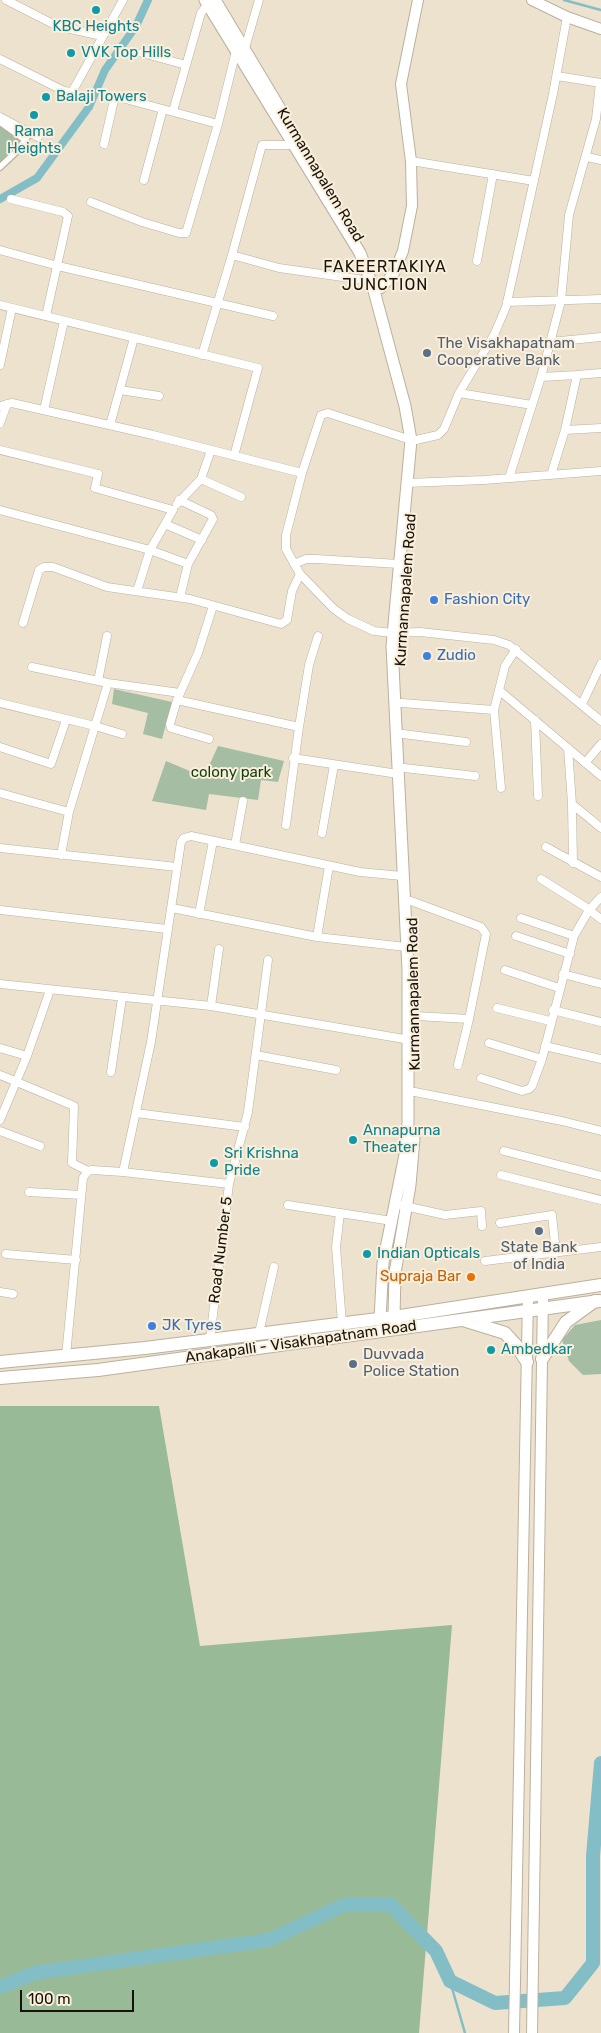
<!DOCTYPE html>
<style>
body{margin:0}
#map{position:relative;width:601px;height:2033px;overflow:hidden;background:#ece2ce;font-family:Rubik,sans-serif}
canvas{display:block}
.scale{position:absolute;left:20px;top:1990px;width:114px;height:22px;box-sizing:border-box;border:2px solid #17130c;border-top:0;padding-left:6px;font-size:15px;line-height:18px;white-space:nowrap;color:#17130c;-webkit-text-stroke:4px #faefdb;paint-order:stroke}
</style>
<div id="map">
<canvas width="601" height="2033"></canvas>
<div class="scale">100 m</div>
</div>
<script>
const c = document.querySelector('canvas').getContext('2d');
c.lineJoin = 'round';
function paint(path, color) { c.fillStyle = color; c.fill(path, 'evenodd'); }
const toPath = rows => new Path2D(rows.map(r => 'M' + r).join(''));
function strokePath(path, color, width, dash) { c.strokeStyle = color; c.lineWidth = width; c.lineCap = dash ? 'butt' : 'round'; c.setLineDash(dash || []); c.stroke(path); }
function label(font, color, halo, rows, align = 'center') {
  c.font = font + ' Rubik,sans-serif'; c.lineWidth = 4; c.setLineDash([]); c.textBaseline = 'middle'; c.strokeStyle = halo; c.fillStyle = color; for (const [text, x, y, turn = 0] of rows) {
    c.save(); c.translate(x, y); c.rotate((+turn || 0) * Math.PI / 180); c.textAlign = isNaN(turn) ? turn : align; if (halo) c.strokeText(text, 0, 0); c.fillText(text, 0, 0); c.restore();
  }
}
paint(toPath([
 [0,125,23,140,0,166],
 [114,689,172,702,162,739,143,734,148,713,112,704],
 [218,746,284,761,278,782,261,780,258,800,209,794,206,810,152,801,166,761,204,777],
 [601,1320,601,1374,583,1375,569,1361,562,1340,575,1325]
]), '#a5bda2');
paint(toPath([
 [0,1406,159,1406,200,1646,452,1625,419,2033,0,2033]
]), '#99ba96');
strokePath(toPath([
 [564,0,601,10],
 [450,1981,465,2033]
]), '#83bec7', 2.5);
strokePath(toPath([
 [0,199,37,178,89,107,105,70,136,26,148,0]
]), '#83bec7', 8);
strokePath(toPath([
 [0,1987,34,1973,269,1940,344,1905,390,1904,436,1951,450,1981,495,2003,565,1998,593,1963,593,1856,601,1763]
]), '#83bec7', 14);
const pedestrian = toPath([
 [0,122,25,140],
 [0,167,18,150,30,133]
]);
const minor = toPath([
 [6,0,57,26,102,36],
 [142,53,186,65],
 [0,59,64,91,72,92,123,0],
 [557,76,601,83],
 [173,111,201,13,208,4],
 [0,117,38,137],
 [104,144,114,100,118,97,218,124],
 [293,145,262,145,232,255,279,268,371,281],
 [587,157,601,160],
 [411,161,534,181],
 [144,180,163,109],
 [11,199,63,212,68,216,46,316],
 [91,202,142,222,179,233,186,233,218,124,236,51,245,48,259,0],
 [0,250,58,266,273,316],
 [477,261,493,174],
 [507,302,601,299],
 [0,305,258,368,234,456],
 [550,342,601,337],
 [202,355,232,255],
 [0,365,12,308],
 [541,377,577,375],
 [120,390,159,396],
 [459,393,532,405],
 [0,406,12,403,153,435,302,473],
 [44,410,64,321],
 [0,423,7,404],
 [110,425,134,338],
 [565,430,577,375,601,373],
 [411,440,328,413,321,415,302,473,286,535,286,549,300,574,334,609,348,619,374,631,393,633,420,632,494,640,509,645,601,721],
 [416,440,438,435,444,429,459,393,494,335,506,307,553,94,567,17],
 [0,450,98,474,95,488,173,510,150,550,0,510],
 [551,475,565,430,601,428],
 [509,478,541,377,561,301,569,215,596,119,600,83],
 [201,479,241,497],
 [407,483,484,480,601,471],
 [179,500,211,515,213,519,188,564,180,597],
 [177,504,201,479,211,450],
 [165,524,202,540],
 [294,564,306,559,316,559,399,564],
 [137,591,150,550,188,564],
 [213,606,198,653,177,700,299,727],
 [23,623,39,570,44,567,53,567,107,587,190,599,281,624,287,620,292,591,300,574],
 [32,667,108,683,180,693],
 [98,681,107,636],
 [500,691,601,776],
 [177,700,170,724,171,728,209,739],
 [0,703,95,726,108,683],
 [402,703,494,710],
 [582,704,601,664],
 [535,720,538,796],
 [403,734,466,742],
 [0,747,51,764,66,720],
 [568,748,572,804,573,863],
 [293,758,398,774],
 [585,763,601,744],
 [404,768,475,776],
 [501,788,494,710,505,666,516,649],
 [0,793,69,812,61,855],
 [572,804,601,828],
 [69,812,95,726,122,734],
 [286,825,299,727,309,665,318,636],
 [322,833,334,765],
 [235,845,243,801],
 [546,847,601,877],
 [0,848,177,867],
 [541,879,584,906,601,919],
 [411,901,481,927,486,934,469,1019,458,1065],
 [172,908,317,937,406,947],
 [0,910,167,929],
 [199,914,213,841],
 [521,918,574,936],
 [516,936,570,954],
 [317,937,329,866],
 [505,970,559,988],
 [563,974,601,984],
 [0,984,211,1006,410,1040],
 [211,1006,219,949],
 [497,1008,550,1021],
 [553,1010,601,1022],
 [416,1016,469,1019],
 [489,1043,542,1059],
 [545,1046,601,1059],
 [0,1048,27,1056],
 [256,1055,336,1070],
 [111,1072,122,998],
 [0,1075,74,1106,72,1163,88,1171],
 [481,1078,522,1091,529,1089,532,1086,542,1059,574,936,589,910,601,897],
 [415,1092,562,1121,601,1131],
 [136,1113,245,1127],
 [0,1120,27,1056,50,990],
 [0,1131,40,1146],
 [504,1151,601,1176],
 [501,1175,601,1200],
 [229,1184,123,1172,151,1042,181,842,184,838,191,836,360,872,402,876],
 [29,1192,81,1195],
 [396,1204,445,1215,481,1211,482,1226],
 [288,1205,392,1221],
 [340,1213,336,1247,342,1323],
 [500,1223,552,1215,556,1253],
 [6,1254,76,1260],
 [485,1261,601,1247],
 [0,1292,13,1294],
 [259,1333,274,1267],
 [210,1339,229,1184,248,1112,268,960],
 [66,1356,83,1178,88,1171,92,1170,123,1172]
]);
const tertiary = toPath([
 [532,0,567,17,601,29],
 [381,288,394,273,403,251,412,206,411,161,401,84,418,0],
 [514,2033,528,1297],
 [532,2033,543,1295]
]);
const secondary = toPath([
 [205,0,360,253,373,287,405,406,411,440,392,646,408,970,408,1123,406,1150,383,1263,380,1319],
 [215,0,282,112],
 [394,1317,395,1273,410,1185,414,1139]
]);
const primary = toPath([
 [0,1362,145,1348,394,1317,601,1285],
 [0,1378,98,1370,599,1301]
]);
const trunk = toPath([
 [463,1320,505,1333,516,1345,527,1362],
 [542,1359,566,1322,595,1301]
]);
strokePath(pedestrian, '#bbb09d', 8);
strokePath(minor, '#bbb09d', 9);
strokePath(tertiary, '#bbb09d', 12);
strokePath(secondary, '#bbb09d', 13);
strokePath(primary, '#bbb09d', 14);
strokePath(trunk, '#bbb09d', 14);
strokePath(pedestrian, '#fff', 5.5);
strokePath(minor, '#fff', 8);
strokePath(tertiary, '#fff', 10);
strokePath(secondary, '#fff', 11);
strokePath(primary, '#fff', 12);
strokePath(trunk, '#fff', 12);
for (const [x, y, r, color] of [
 [96,10,5,"#0f9aa8"],
 [71,53,5,"#0f9aa8"],
 [46,97,5,"#0f9aa8"],
 [34,115,5,"#0f9aa8"],
 [427,353,5,"#5c6f8a"],
 [434,600,5,"#3f7fe0"],
 [427,656,5,"#3f7fe0"],
 [353,1140,5,"#0f9aa8"],
 [214,1163,5,"#0f9aa8"],
 [539,1231,5,"#5c6f8a"],
 [367,1254,5,"#0f9aa8"],
 [471,1277,5,"#e8710a"],
 [152,1326,5,"#3f7fe0"],
 [491,1350,5,"#0f9aa8"],
 [353,1364,5,"#5c6f8a"]
]) { const dot = new Path2D(); dot.arc(x, y, r, 0, 2 * Math.PI); c.fillStyle = color; c.fill(dot); strokePath(dot, '#faefdb', 2); }
label('15px', '#0d838f', '#faefdb', [
 ["KBC Heights",96,27,"center"],
 ["VVK Top Hills",81,53],
 ["Balaji Towers",56,97],
 ["Rama",34,132,"center"],
 ["Heights",34,149,"center"],
 ["Annapurna",363,1131],
 ["Theater",363,1148],
 ["Sri Krishna",224,1154],
 ["Pride",224,1171],
 ["Indian Opticals",377,1254],
 ["Ambedkar",501,1350]
], 'left');
label('15px', '#17130c', '#faefdb', [
 ["Kurmannapalem Road",320,175,59],
 ["Kurmannapalem Road",406,590,-86],
 ["Kurmannapalem Road",414,994,-91],
 ["Road Number 5",221,1250,-83],
 ["Anakapalli - Visakhapatnam Road",301,1342,-8]
]);
label('15px', '#4e5e75', '#faefdb', [
 ["The Visakhapatnam",437,344],
 ["Cooperative Bank",437,361],
 ["State Bank",539,1248,"center"],
 ["of India",539,1265,"center"],
 ["Duvvada",363,1355],
 ["Police Station",363,1372]
], 'left');
label('15px', '#366cbe', '#faefdb', [
 ["Fashion City",444,600],
 ["Zudio",437,656],
 ["JK Tyres",162,1326]
], 'left');
label('15px', '#0f3e0d', '#faefdb', [
 ["colony park",231,773]
]);
label('15px', '#c56008', '#faefdb', [
 ["Supraja Bar",461,1277]
], 'right');
c.letterSpacing = '1px';
label('16px', '#17130c', '#faefdb', [
 ["FAKEERTAKIYA",385,267],
 ["JUNCTION",385,285]
]);
c.letterSpacing = '0px';
</script>
